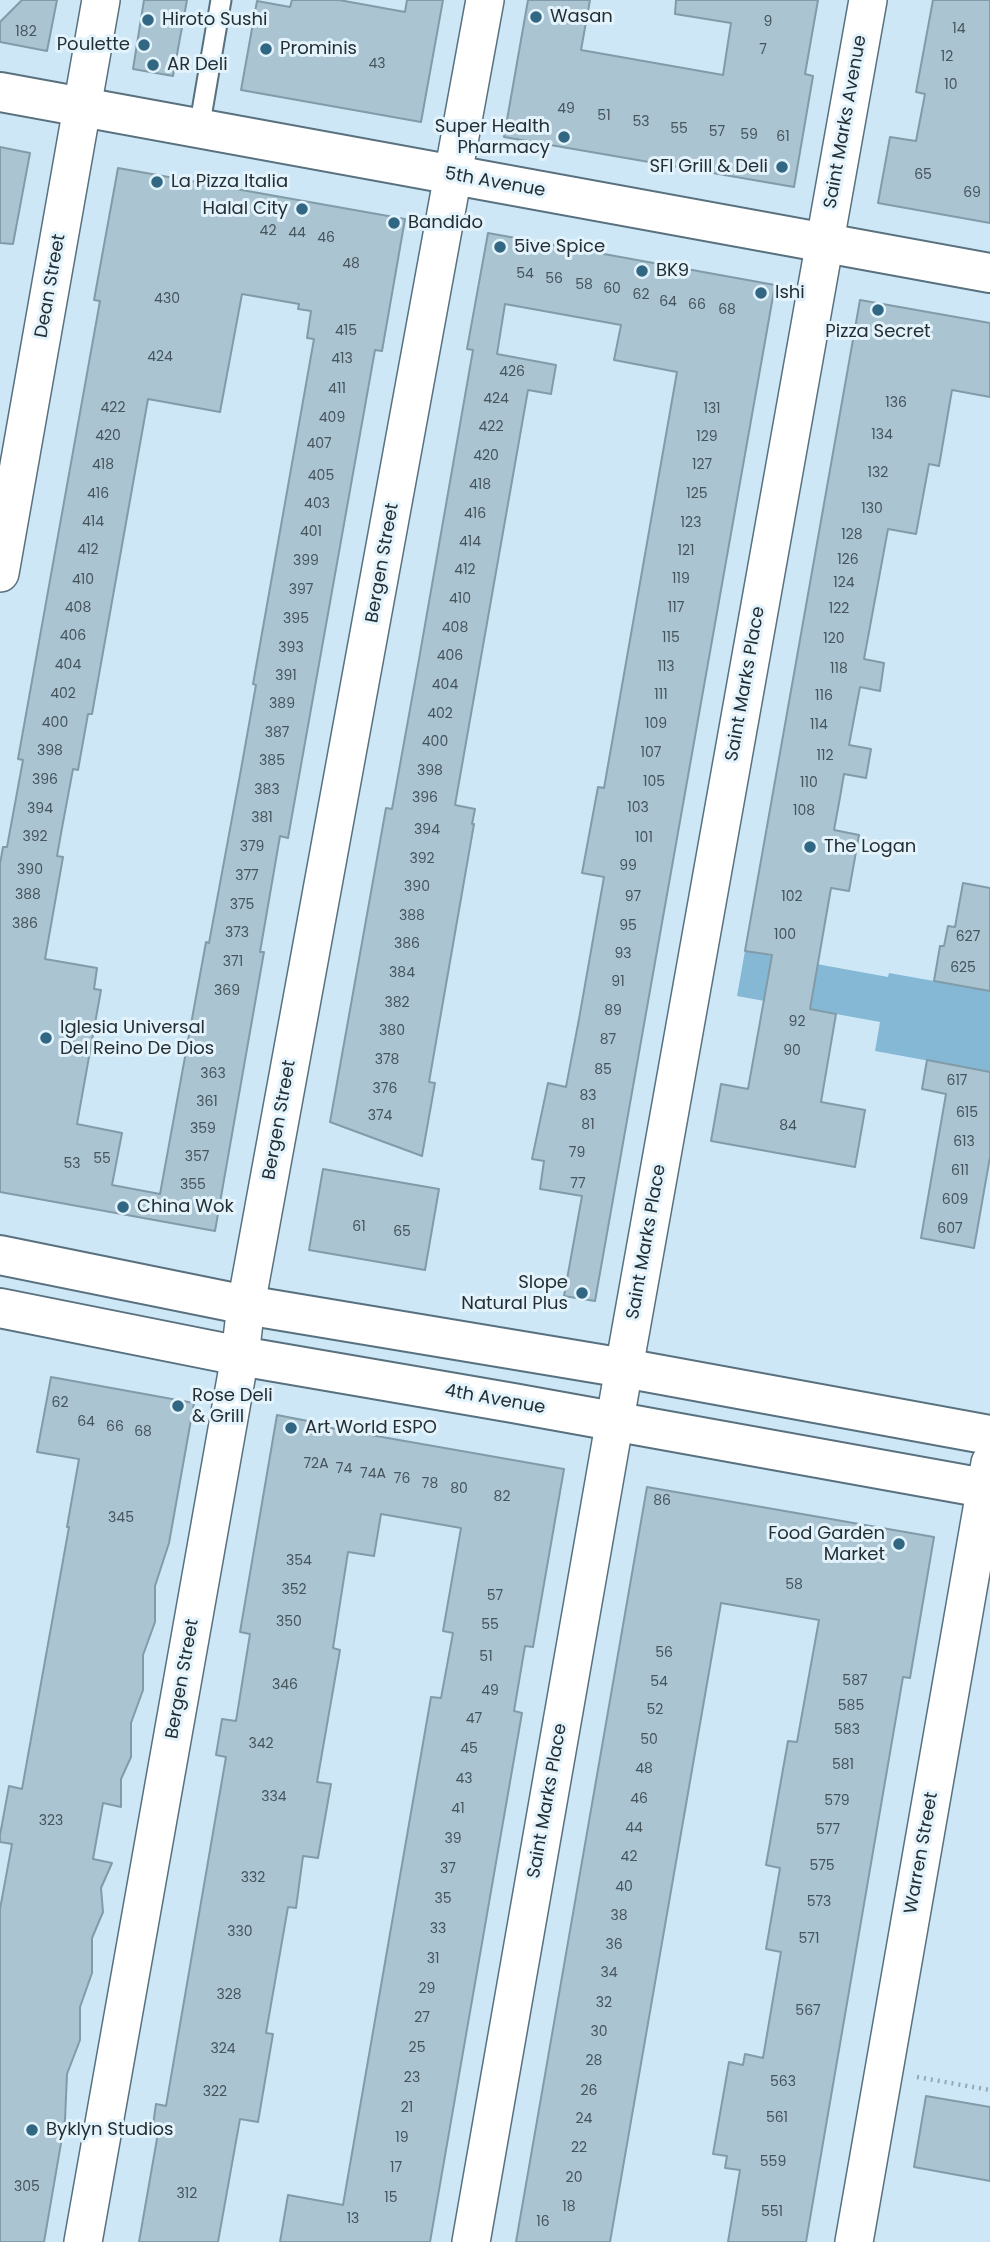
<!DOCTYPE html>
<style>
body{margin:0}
canvas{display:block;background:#cde7f7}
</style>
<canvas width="990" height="2242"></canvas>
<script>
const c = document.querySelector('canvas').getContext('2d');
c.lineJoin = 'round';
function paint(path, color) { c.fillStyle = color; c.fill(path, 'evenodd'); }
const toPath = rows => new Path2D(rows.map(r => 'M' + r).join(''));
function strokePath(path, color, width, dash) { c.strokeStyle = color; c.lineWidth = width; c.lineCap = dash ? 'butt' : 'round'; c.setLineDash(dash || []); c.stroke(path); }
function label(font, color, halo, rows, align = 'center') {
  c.font = font + ' Poppins,sans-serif'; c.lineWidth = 6; c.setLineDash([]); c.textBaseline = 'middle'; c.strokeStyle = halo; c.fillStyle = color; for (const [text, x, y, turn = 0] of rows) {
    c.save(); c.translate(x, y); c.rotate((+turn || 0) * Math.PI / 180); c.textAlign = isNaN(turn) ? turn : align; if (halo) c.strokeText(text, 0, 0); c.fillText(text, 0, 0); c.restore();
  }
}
paint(toPath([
 [745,951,888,977,889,973,990,991,990,1072,875,1051,880,1022,737,996]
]), '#84b8d5');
const building = toPath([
 [22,0,57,0,47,51,0,42,0,22,22,0],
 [144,0,187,0,173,76,133,69,144,0],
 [292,0,339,0,405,12,407,0,443,0,421,122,241,90,257,1,290,7,292,0],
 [528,0,590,0,581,50,723,75,731,23,675,14,676,0,818,0,805,74,813,76,794,187,504,137,528,0],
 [933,0,990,0,990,223,878,203,890,137,916,141,925,94,916,92,933,0],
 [0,147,30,153,13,244,0,243,0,147],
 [118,168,405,219,382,351,375,350,288,838,280,836,260,952,264,952,215,1231,0,1192,0,864,3,847,7,847,23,760,18,759,100,301,94,300,118,168],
 [242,294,299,304,298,309,311,311,307,338,314,339,253,684,256,685,240,775,209,943,206,942,160,1194,112,1185,122,1133,77,1124,101,990,94,989,97,968,45,959,63,857,57,856,62,828,73,769,78,770,88,714,92,714,148,399,220,412,242,294],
 [488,233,775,285,595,1301,564,1296,582,1196,540,1189,544,1161,532,1159,548,1083,566,1087,579,1019,604,877,582,873,598,787,604,788,677,372,614,360,621,325,505,304,497,354,556,365,551,394,528,390,455,805,475,809,472,824,474,824,429,1082,435,1083,422,1156,330,1122,386,808,392,809,418,665,473,350,467,349,488,233],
 [860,300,990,323,990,397,952,390,939,466,929,464,916,534,888,529,864,659,884,663,880,691,860,687,849,745,871,749,866,778,844,774,839,803,834,830,859,835,849,891,831,888,810,1009,836,1014,821,1102,865,1110,855,1167,711,1141,721,1084,748,1089,772,955,745,951,860,300],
 [963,883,990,888,990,991,934,981,940,946,944,946,948,926,955,927,963,883],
 [927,1060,990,1072,990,1157,974,1248,921,1238,946,1094,922,1089,927,1060],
 [323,1169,439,1189,425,1270,309,1250,323,1169],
 [51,1377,194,1403,169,1543,155,1586,155,1622,143,1655,143,1690,131,1723,131,1757,121,1779,121,1807,103,1803,93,1859,112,1863,101,1888,103,1912,92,1938,92,1973,80,2007,80,2040,67,2074,65,2120,44,2242,0,2242,0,1909,12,1844,0,1842,0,1835,9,1786,22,1789,69,1527,67,1527,79,1459,37,1452,51,1377],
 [277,1415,308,1421,308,1424,564,1469,533,1647,525,1646,514,1711,522,1713,430,2242,280,2242,288,2195,343,2205,431,1697,441,1698,453,1633,443,1631,461,1528,381,1514,374,1556,348,1552,333,1648,340,1650,317,1782,331,1784,318,1858,303,1856,296,1908,288,1907,266,2033,273,2034,258,2122,240,2119,218,2242,139,2242,158,2133,152,2132,156,2104,166,2106,226,1757,216,1755,222,1719,236,1721,250,1634,240,1632,277,1415],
 [647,1487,934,1537,910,1678,903,1677,806,2242,728,2242,740,2170,725,2168,727,2156,713,2154,729,2062,743,2065,745,2054,763,2058,781,1952,766,1949,780,1868,766,1865,788,1741,797,1742,819,1620,721,1603,610,2242,516,2242,647,1487],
 [926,2096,990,2107,990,2181,914,2167,926,2096]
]);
paint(building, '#aac4d2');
strokePath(building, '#829ba9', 2);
const service = toPath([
 [199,129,221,0]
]);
const minor = toPath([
 [0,573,101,0],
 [83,2242,240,1356,246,1305,485,0],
 [471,2242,624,1368,868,0],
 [854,2242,990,1463]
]);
const tertiary = toPath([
 [0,92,990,273]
]);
const primary = toPath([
 [0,1255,246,1305,624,1368,990,1435],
 [0,1308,240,1356,513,1403,990,1489]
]);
strokePath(service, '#59717e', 23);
strokePath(minor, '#59717e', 40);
strokePath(tertiary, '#59717e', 42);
strokePath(primary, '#59717e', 42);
strokePath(toPath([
 [917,2077,990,2090]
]), '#94a9b6', 4.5, [2, 5]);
strokePath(service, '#fff', 19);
strokePath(minor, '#fff', 37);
strokePath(tertiary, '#fff', 38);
strokePath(primary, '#fff', 38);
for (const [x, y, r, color] of [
 [536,17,7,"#316782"],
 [148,20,7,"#316782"],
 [144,45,7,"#316782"],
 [266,49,7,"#316782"],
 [153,65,7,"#316782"],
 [564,137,7,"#316782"],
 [782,167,7,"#316782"],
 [157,182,7,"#316782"],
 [302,209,7,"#316782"],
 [394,223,7,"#316782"],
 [500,247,7,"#316782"],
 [642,271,7,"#316782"],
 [761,293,7,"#316782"],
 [878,310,7,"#316782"],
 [810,847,7,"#316782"],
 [46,1038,7,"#316782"],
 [123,1207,7,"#316782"],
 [582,1293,7,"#316782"],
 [178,1406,7,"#316782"],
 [291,1428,7,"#316782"],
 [899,1544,7,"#316782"],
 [32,2130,7,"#316782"]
]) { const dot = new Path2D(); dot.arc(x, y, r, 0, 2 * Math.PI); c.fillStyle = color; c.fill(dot); strokePath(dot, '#e3f3fc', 2.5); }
label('14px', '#46545c', null, [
 ["9",768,22],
 ["14",959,29],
 ["182",26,32],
 ["7",763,50],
 ["12",947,57],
 ["43",377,64],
 ["10",951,85],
 ["49",566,109],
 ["51",604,116],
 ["53",641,122],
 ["55",679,129],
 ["57",717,132],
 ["59",749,135],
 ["61",783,137],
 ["65",923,175],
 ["69",972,193],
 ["42",268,231],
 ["44",297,233],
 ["46",326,238],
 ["48",351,264],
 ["54",525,274],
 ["56",554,279],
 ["58",584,285],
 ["60",612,289],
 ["62",641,295],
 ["430",167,299],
 ["64",668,302],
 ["66",697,305],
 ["68",727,310],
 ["415",346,331],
 ["424",160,357],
 ["413",342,359],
 ["426",512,372],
 ["411",337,389],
 ["424",496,399],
 ["136",896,403],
 ["422",113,408],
 ["131",712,409],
 ["409",332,418],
 ["422",491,427],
 ["134",882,435],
 ["420",108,436],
 ["129",707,437],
 ["407",319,444],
 ["420",486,456],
 ["418",103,465],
 ["127",702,465],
 ["132",878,473],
 ["405",321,476],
 ["418",480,485],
 ["416",98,494],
 ["125",697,494],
 ["403",317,504],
 ["130",872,509],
 ["416",475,514],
 ["414",93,522],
 ["123",691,523],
 ["401",311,532],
 ["128",852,535],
 ["414",470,542],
 ["412",88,550],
 ["121",686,551],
 ["126",848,560],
 ["399",306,561],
 ["412",465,570],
 ["119",681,579],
 ["410",83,580],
 ["124",844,583],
 ["397",301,590],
 ["410",460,599],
 ["408",78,608],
 ["117",676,608],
 ["122",839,609],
 ["395",296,619],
 ["408",455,628],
 ["406",73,636],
 ["115",671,638],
 ["120",834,639],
 ["393",291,648],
 ["406",450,656],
 ["404",68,665],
 ["113",666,667],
 ["118",839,669],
 ["391",286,676],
 ["404",445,685],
 ["402",63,694],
 ["111",661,695],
 ["116",824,696],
 ["389",282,704],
 ["402",440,714],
 ["400",55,723],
 ["109",656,724],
 ["114",819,725],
 ["387",277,733],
 ["400",435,742],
 ["398",50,751],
 ["107",651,753],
 ["112",825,756],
 ["385",272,761],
 ["398",430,771],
 ["396",45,780],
 ["105",654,782],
 ["110",809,783],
 ["383",267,790],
 ["396",425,798],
 ["103",638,808],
 ["394",40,809],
 ["108",804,811],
 ["381",262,818],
 ["394",427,830],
 ["392",35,837],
 ["101",644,838],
 ["379",252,847],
 ["392",422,859],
 ["99",628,866],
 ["390",30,870],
 ["377",247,876],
 ["390",417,887],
 ["388",28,895],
 ["97",633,897],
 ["102",792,897],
 ["375",242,905],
 ["388",412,916],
 ["386",25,924],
 ["95",628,926],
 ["373",237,933],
 ["100",785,935],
 ["627",968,937],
 ["386",407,944],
 ["93",623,954],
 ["371",233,962],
 ["625",963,968],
 ["384",402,973],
 ["91",618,982],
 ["369",227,991],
 ["382",397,1003],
 ["89",613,1011],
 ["92",797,1022],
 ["380",392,1031],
 ["87",608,1040],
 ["90",792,1051],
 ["378",387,1060],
 ["85",603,1070],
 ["363",213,1074],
 ["617",957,1081],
 ["376",385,1089],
 ["83",588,1096],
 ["361",207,1102],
 ["615",967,1113],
 ["374",380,1116],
 ["81",588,1125],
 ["84",788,1126],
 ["359",203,1129],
 ["613",964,1142],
 ["79",577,1153],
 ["357",197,1157],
 ["55",102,1159],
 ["53",72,1164],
 ["611",960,1171],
 ["77",578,1184],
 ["355",193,1185],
 ["609",955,1200],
 ["61",359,1227],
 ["607",950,1229],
 ["65",402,1232],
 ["62",60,1403],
 ["64",86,1422],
 ["66",115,1427],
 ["68",143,1432],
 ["72A",316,1464],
 ["74",344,1469],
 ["74A",373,1474],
 ["76",402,1479],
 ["78",430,1484],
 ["80",459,1489],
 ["82",502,1497],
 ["86",662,1501],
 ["345",121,1518],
 ["354",299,1561],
 ["58",794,1585],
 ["352",294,1590],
 ["57",495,1596],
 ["350",289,1622],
 ["55",490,1625],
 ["56",664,1653],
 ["51",486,1657],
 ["587",855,1681],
 ["54",659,1682],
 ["346",285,1685],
 ["49",490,1691],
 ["585",851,1706],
 ["52",655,1710],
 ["47",474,1719],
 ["583",847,1730],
 ["50",649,1740],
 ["342",261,1744],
 ["45",469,1749],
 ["581",843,1765],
 ["48",644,1769],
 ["43",464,1779],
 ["334",274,1797],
 ["46",639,1799],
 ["579",837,1801],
 ["41",458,1809],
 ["323",51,1821],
 ["44",634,1828],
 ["577",828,1830],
 ["39",453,1839],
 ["42",629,1857],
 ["575",822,1866],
 ["37",448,1869],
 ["332",253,1878],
 ["40",624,1887],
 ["35",443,1899],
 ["573",819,1902],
 ["38",619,1916],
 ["33",438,1929],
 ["330",240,1932],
 ["571",809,1939],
 ["36",614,1945],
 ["31",433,1959],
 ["34",609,1973],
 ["29",427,1989],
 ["328",229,1995],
 ["32",604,2003],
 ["567",808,2011],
 ["27",422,2018],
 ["30",599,2032],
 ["25",417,2048],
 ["324",223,2049],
 ["28",594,2061],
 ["23",412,2078],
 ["563",783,2082],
 ["26",589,2091],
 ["322",215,2092],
 ["21",407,2108],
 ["561",777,2118],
 ["24",584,2119],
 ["19",402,2138],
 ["22",579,2148],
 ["559",773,2162],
 ["17",396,2168],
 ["20",574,2178],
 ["305",27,2187],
 ["312",187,2194],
 ["15",391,2198],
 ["18",569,2207],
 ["551",772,2212],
 ["13",353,2219],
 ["16",543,2222]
]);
label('18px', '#242e34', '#e3f3fc', [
 ["Wasan",550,17],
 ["Hiroto Sushi",162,20],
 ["Poulette",130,45,"right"],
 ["Prominis",280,49],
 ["AR Deli",167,65],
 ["Super Health",550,127,"right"],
 ["Pharmacy",550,148,"right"],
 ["SFI Grill & Deli",768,167,"right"],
 ["La Pizza Italia",171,182],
 ["Halal City",288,209,"right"],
 ["Bandido",408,223],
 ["5ive Spice",514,247],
 ["BK9",656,271],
 ["Ishi",775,293],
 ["Pizza Secret",878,332,"center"],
 ["The Logan",824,847],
 ["Iglesia Universal",60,1028],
 ["Del Reino De Dios",60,1049],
 ["China Wok",137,1207],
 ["Slope",568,1283,"right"],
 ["Natural Plus",568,1304,"right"],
 ["Rose Deli",192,1396],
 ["& Grill",192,1417],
 ["Art World ESPO",305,1428],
 ["Food Garden",885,1534,"right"],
 ["Market",885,1555,"right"],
 ["Byklyn Studios",46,2130]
], 'left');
label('18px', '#242e34', '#e3f3fc', [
 ["Saint Marks Avenue",846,122,-80],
 ["5th Avenue",495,183,10],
 ["Dean Street",51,286,-80],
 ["Bergen Street",383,563,-80],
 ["Saint Marks Place",746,684,-80],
 ["Bergen Street",280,1120,-80],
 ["Saint Marks Place",647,1242,-80],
 ["4th Avenue",495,1400,10],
 ["Bergen Street",183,1679,-80],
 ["Saint Marks Place",548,1801,-80],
 ["Warren Street",922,1853,-80]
]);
</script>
